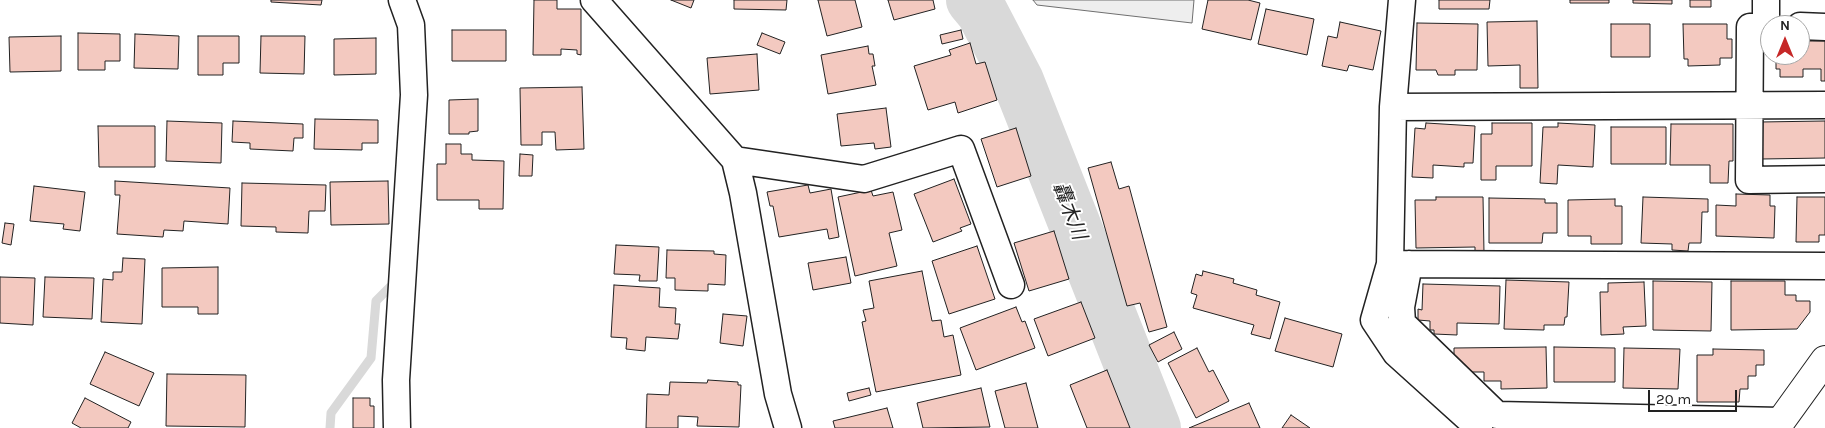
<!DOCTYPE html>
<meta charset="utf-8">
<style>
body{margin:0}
#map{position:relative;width:1825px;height:428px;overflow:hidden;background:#fff;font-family:Karla,sans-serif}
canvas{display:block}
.north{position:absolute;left:1760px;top:15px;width:50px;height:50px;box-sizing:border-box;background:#fff;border:1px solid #a7a7a7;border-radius:50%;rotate:0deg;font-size:14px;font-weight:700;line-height:20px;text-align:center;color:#222}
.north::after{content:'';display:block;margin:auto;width:18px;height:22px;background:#c62828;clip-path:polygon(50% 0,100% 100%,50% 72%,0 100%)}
.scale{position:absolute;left:1648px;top:390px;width:89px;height:22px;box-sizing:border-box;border:2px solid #222;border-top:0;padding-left:6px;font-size:15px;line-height:18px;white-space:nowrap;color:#222;-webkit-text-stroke:4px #fff;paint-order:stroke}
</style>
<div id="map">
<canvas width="1825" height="428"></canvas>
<div class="north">N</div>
<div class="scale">20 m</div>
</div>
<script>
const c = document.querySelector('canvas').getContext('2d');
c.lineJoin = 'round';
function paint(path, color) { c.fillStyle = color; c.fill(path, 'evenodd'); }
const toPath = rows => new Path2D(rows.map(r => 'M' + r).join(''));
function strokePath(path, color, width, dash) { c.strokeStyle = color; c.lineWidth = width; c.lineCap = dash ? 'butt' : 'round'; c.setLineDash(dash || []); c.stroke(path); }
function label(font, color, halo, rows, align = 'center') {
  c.font = font + ' Karla,"Noto Sans JP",sans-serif'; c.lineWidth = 4; c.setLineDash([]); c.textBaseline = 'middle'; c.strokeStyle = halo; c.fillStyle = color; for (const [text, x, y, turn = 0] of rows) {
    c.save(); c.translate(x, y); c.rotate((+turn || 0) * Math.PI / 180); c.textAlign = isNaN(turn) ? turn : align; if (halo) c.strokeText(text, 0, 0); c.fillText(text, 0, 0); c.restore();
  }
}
const green = toPath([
 [1033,0,1194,0,1192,23,1037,5,1033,0]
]);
paint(green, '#eee');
strokePath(green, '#6f6f6f', 1);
strokePath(toPath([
 [330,428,331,413,371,358,376,301,390,287]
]), '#d9d9d9', 9);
strokePath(toPath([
 [972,0,982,12,1018,81,1155,428]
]), '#d9d9d9', 52);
const building = toPath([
 [271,0,322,0,321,5,271,2,271,0],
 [534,0,557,0,557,9,581,9,581,55,577,54,577,50,561,49,561,55,533,55,534,0],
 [671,0,694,0,691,8,671,0],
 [734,0,787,0,786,10,734,9,734,0],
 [818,0,855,0,862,27,827,36,818,0],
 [888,0,933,0,935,9,894,20,888,0],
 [1208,0,1248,0,1260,3,1251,40,1202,29,1208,0],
 [1439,0,1490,0,1489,9,1439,9,1439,0],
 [1570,0,1609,0,1609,3,1570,3,1570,0],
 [1633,0,1672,0,1672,4,1633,3,1633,0],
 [1690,0,1711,0,1711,7,1690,7,1690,0],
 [1266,9,1314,19,1307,55,1258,44,1266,9],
 [1537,21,1538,88,1520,88,1520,65,1488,66,1487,22,1537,21],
 [1340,22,1381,31,1373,70,1349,65,1347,71,1322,66,1328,36,1337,38,1340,22],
 [1417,23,1478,24,1477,70,1455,70,1455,75,1438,75,1436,70,1416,70,1417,23],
 [1611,24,1650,24,1650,57,1611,57,1611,24],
 [1683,24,1727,24,1727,39,1732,39,1732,58,1720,58,1720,65,1688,66,1688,59,1684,59,1683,24],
 [452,30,506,30,506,61,452,61,452,30],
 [961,30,963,39,942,44,940,35,961,30],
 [78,33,120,34,120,61,105,61,105,70,78,70,78,33],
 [762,33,785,42,780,54,757,45,762,33],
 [135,34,179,36,178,69,134,68,135,34],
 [61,36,61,71,10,72,9,37,61,36],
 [198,36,239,36,239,63,223,63,223,75,198,75,198,36],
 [261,36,305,36,304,74,260,73,261,36],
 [376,38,376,74,334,75,334,39,376,38],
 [1800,41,1825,41,1825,81,1821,81,1821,69,1803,69,1803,77,1780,77,1780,69,1776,69,1776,55,1800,55,1800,41],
 [970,43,976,64,985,62,997,100,958,113,955,102,928,110,914,66,951,55,949,50,970,43],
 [868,46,869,54,873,54,875,66,872,66,876,85,828,94,821,55,868,46],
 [757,54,759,90,710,94,707,58,757,54],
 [582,87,584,149,556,150,555,132,542,132,542,145,521,145,520,88,582,87],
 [478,99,478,131,469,132,469,134,449,134,449,100,478,99],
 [886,108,891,147,875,149,874,143,841,146,837,114,886,108],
 [315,119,378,120,378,143,362,143,362,150,314,149,315,119],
 [167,121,222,123,221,163,166,161,167,121],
 [233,121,303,124,303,138,294,138,293,151,250,149,250,143,232,142,233,121],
 [1825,121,1825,158,1761,159,1760,122,1825,121],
 [1426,123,1475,126,1473,163,1464,163,1464,167,1433,165,1433,178,1412,177,1415,128,1425,129,1426,123],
 [1492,123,1532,123,1532,166,1496,166,1496,180,1481,180,1481,134,1492,134,1492,123],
 [1558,123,1595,125,1593,167,1558,165,1557,184,1540,183,1543,127,1558,127,1558,123],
 [1671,124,1733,124,1733,161,1729,161,1728,183,1710,183,1710,165,1670,165,1671,124],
 [98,126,155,126,155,167,99,167,98,126],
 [1611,127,1666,127,1666,164,1611,164,1611,127],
 [1016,128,1031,176,997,187,981,139,1016,128],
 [446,144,461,144,461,154,472,154,472,160,504,161,503,209,479,209,479,200,437,200,437,164,446,164,446,144],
 [520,154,533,155,532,176,519,176,520,154],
 [1111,162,1119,189,1129,186,1167,327,1149,332,1140,303,1127,306,1088,168,1111,162],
 [954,179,971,224,960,228,962,231,933,242,914,194,954,179],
 [115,181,230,188,228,224,184,221,183,231,164,230,163,237,117,234,120,195,115,195,115,181],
 [388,181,389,224,331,225,330,182,388,181],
 [242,183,326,185,325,211,309,211,308,233,276,232,276,227,241,226,242,183],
 [808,185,810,193,831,189,839,237,829,239,827,229,779,237,773,206,770,206,767,192,808,185],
 [34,186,85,192,80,231,63,229,64,224,30,221,34,186],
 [871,190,873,196,893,192,902,230,889,233,897,266,855,276,838,197,871,190],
 [1736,194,1770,195,1770,206,1775,206,1774,238,1716,236,1716,205,1736,206,1736,194],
 [1436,197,1483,197,1484,253,1475,253,1475,247,1416,248,1415,200,1436,200,1436,197],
 [1643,197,1708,199,1708,212,1702,212,1701,243,1689,243,1688,251,1672,250,1672,244,1641,243,1643,197],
 [1797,197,1825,197,1825,235,1819,235,1819,242,1796,242,1797,197],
 [1489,198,1545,199,1545,203,1557,203,1557,233,1543,233,1542,243,1489,243,1489,198],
 [1615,199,1615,206,1622,206,1622,244,1591,244,1591,236,1568,236,1568,200,1615,199],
 [5,223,14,224,11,245,2,243,5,223],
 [1054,231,1069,279,1029,291,1014,243,1054,231],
 [616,245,659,247,657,281,639,281,640,275,614,274,616,245],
 [977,246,995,299,949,314,932,261,977,246],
 [667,250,714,251,714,254,726,255,725,285,708,284,708,291,675,290,675,278,666,278,667,250],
 [846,257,851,283,813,290,808,263,846,257],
 [123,258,145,259,142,324,101,322,103,279,113,280,113,272,122,272,123,258],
 [218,267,218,314,198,314,198,307,162,307,162,268,218,267],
 [922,271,932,321,941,320,944,337,953,335,961,375,876,392,862,322,866,321,863,310,874,308,869,281,922,271],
 [1203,271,1234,279,1233,283,1257,290,1256,295,1280,302,1270,339,1251,334,1254,325,1193,308,1197,295,1191,293,1196,274,1202,276,1203,271],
 [0,277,35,278,33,325,0,323,0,277],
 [45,277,94,278,92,319,43,317,45,277],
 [1506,280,1569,282,1567,317,1565,317,1564,325,1544,325,1544,330,1504,329,1506,280],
 [1653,281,1712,282,1711,331,1653,330,1653,281],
 [1731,281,1785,281,1785,295,1796,295,1796,301,1810,301,1810,312,1797,329,1731,330,1731,281],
 [1644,282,1646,326,1623,327,1624,334,1601,335,1600,292,1608,292,1608,283,1644,282],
 [1423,284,1500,286,1499,324,1457,323,1457,335,1434,334,1434,330,1430,330,1430,321,1418,320,1418,309,1422,310,1423,284],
 [614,285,660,288,659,307,676,308,675,324,680,324,678,339,646,337,645,351,626,349,627,338,611,337,614,285],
 [1081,302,1095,338,1048,356,1034,319,1081,302],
 [1016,307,1022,322,1025,321,1035,348,976,370,960,328,1016,307],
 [723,314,747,316,743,346,720,343,723,314],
 [1285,318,1342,334,1333,367,1275,351,1285,318],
 [1174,332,1182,349,1158,362,1149,345,1174,332],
 [1546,347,1547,388,1501,389,1501,381,1484,381,1484,372,1466,372,1466,366,1459,366,1459,360,1454,360,1454,348,1546,347],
 [1554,347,1615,348,1615,382,1554,382,1554,347],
 [1197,348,1209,372,1213,370,1229,401,1196,418,1168,363,1197,348],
 [1624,348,1680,349,1678,389,1623,388,1624,348],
 [1713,349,1764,350,1764,365,1756,365,1756,376,1748,376,1748,389,1740,389,1739,402,1697,402,1697,355,1713,355,1713,349],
 [105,352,154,373,139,406,90,384,105,352],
 [1107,370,1130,428,1087,428,1070,385,1107,370],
 [167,374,246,375,245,427,166,426,167,374],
 [708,380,738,382,738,385,741,385,739,427,697,426,698,417,678,416,678,428,646,428,647,394,669,395,670,382,707,383,708,380],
 [1026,383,1038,428,1005,428,995,391,1026,383],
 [869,388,871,395,849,401,847,393,869,388],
 [981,388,990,427,923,428,917,403,981,388],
 [85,398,131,422,128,428,81,428,72,423,85,398],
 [353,398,370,398,370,406,374,406,374,428,353,428,353,398],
 [1249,403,1260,428,1189,428,1249,403],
 [887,408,893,428,835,428,833,421,887,408],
 [1291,415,1310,428,1282,428,1291,415]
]);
paint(building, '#f3c9c0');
strokePath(building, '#222', 1);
const street = toPath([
 [594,0,735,160,743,193,778,394,788,428],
 [1402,0,1393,107,1390,264,1374,320,1396,353,1479,428],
 [1766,0,1766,26],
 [1770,26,1750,27,1749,180,1825,179],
 [1800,26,1825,27],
 [1393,107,1825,105],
 [735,160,864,179,961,149,1011,285],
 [1393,264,1825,266],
 [1409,264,1401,307,1402,323,1497,415,1781,421],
 [397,428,396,380,414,95,411,25,402,0]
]);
const highway = toPath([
 [1776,428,1825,360]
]);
strokePath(street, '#222', 29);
strokePath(highway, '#222', 30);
strokePath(street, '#fff', 26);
strokePath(highway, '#fff', 28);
label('italic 20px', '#222', '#fff', [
 ["轟木川",1069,211,69]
]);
</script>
